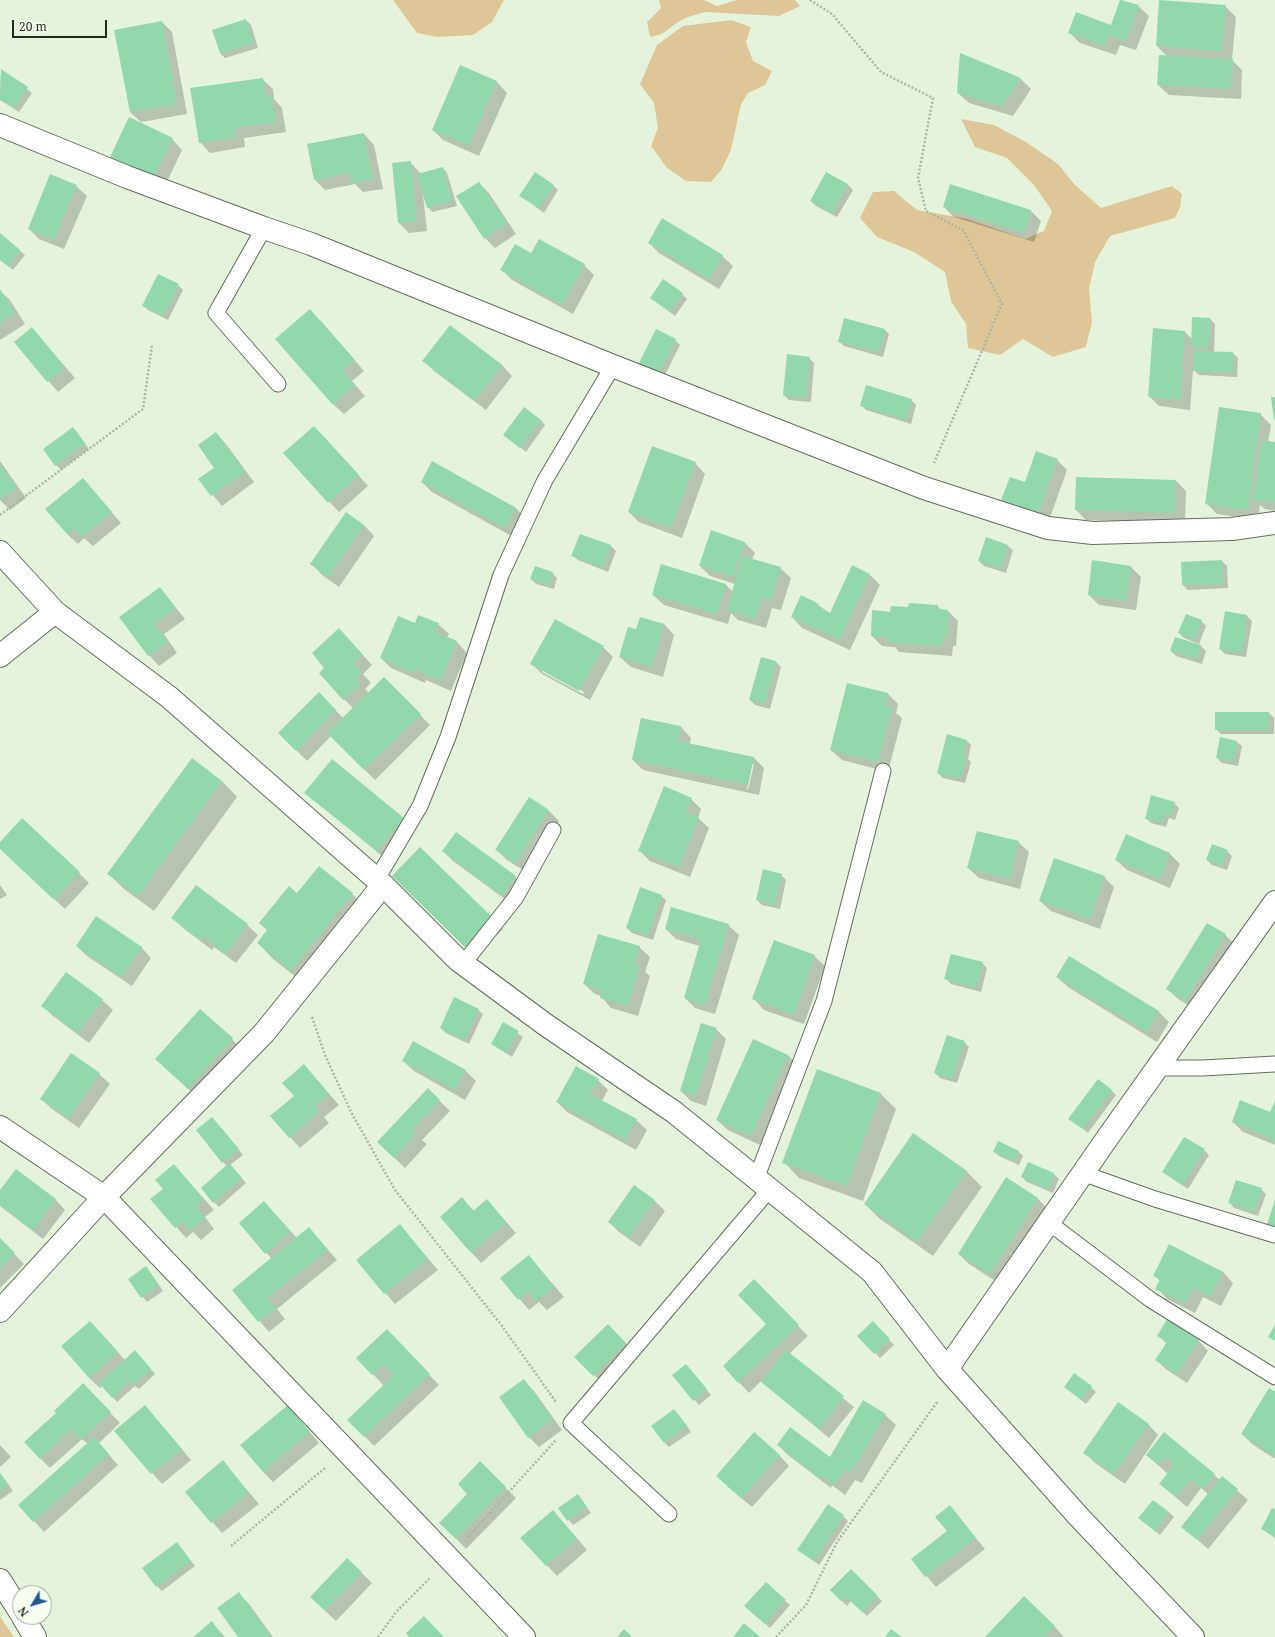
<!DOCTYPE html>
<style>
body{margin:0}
#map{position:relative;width:1275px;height:1637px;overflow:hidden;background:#e5f3dd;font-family:"Noto Serif",serif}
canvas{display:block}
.north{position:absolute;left:12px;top:1585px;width:40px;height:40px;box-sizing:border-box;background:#f6fef1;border:1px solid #a1a89d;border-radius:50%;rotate:232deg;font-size:11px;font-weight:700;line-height:16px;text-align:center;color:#22271f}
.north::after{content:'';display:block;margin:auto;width:14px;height:18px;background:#1d588f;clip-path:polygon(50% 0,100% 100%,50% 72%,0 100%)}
.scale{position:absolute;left:12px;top:20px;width:95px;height:18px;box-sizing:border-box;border:2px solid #22271f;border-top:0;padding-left:5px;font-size:12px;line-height:14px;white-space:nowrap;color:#22271f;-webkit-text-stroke:3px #f6fef1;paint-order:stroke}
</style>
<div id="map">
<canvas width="1275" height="1637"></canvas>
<div class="north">N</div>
<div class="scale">20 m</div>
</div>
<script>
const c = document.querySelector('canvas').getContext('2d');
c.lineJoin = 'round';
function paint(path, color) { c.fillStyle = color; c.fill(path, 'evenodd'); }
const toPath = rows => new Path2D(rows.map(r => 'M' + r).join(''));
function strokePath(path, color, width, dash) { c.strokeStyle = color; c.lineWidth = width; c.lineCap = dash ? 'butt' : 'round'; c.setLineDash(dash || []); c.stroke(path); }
paint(toPath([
 [393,0,504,0,492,22,473,35,437,37,417,33],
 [659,0,704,0,717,6,737,0,795,0,800,6,779,16,705,12,688,17,678,22,662,34,650,37,647,22,661,8],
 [731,20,751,27,746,42,753,61,772,71,765,85,748,93,741,104,731,150,722,169,711,182,686,181,667,168,651,146,658,128,654,103,640,84,657,45,683,26],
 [961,119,994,125,1026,142,1058,164,1075,185,1101,208,1172,186,1182,194,1180,207,1175,218,1110,236,1095,262,1089,289,1092,322,1086,347,1053,357,1023,339,1000,355,968,348,966,324,951,301,945,272,914,252,877,237,860,218,873,192,894,191,917,210,968,219,1025,239,1044,231,1052,211,1034,185,1007,158,975,147],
 [0,1615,1,1618,14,1637,0,1637]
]), '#ddc797');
paint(toPath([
 [1121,0,1138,6,1149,16,1136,50,1120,45,1116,55,1080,43,1069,32,1112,26],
 [1225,6,1236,17,1232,60,1242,70,1241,99,1169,95,1158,85,1168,57,1157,46],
 [246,20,251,25,258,48,225,58,220,53],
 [162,22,172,32,187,114,141,122,130,112,115,31],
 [961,54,1021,79,1031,89,1013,116,969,103,958,93],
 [460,66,497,82,507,93,479,156,443,140,433,130],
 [1,70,32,93,19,112,0,100],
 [262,79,273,89,274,99,282,108,286,132,244,138,245,147,210,153,200,142],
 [364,134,374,145,383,189,363,192,355,184,325,190,315,180],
 [172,139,182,150,163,190,110,159],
 [410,162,421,174,443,168,447,173,457,206,432,212,428,207,423,195,427,231,409,233,399,223],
 [827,173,848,185,853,190,837,217,816,206,811,201],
 [479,183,489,193,516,234,495,248,485,238],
 [553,185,558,190,544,213,521,196],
 [76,186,87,196,64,249,39,239,29,229],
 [950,186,1031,211,1041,221,1034,242,954,217,944,207],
 [0,234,25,255,13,270,0,260],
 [649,243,722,256,733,266,719,289,659,253],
 [531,254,584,265,594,275,573,314,512,280,502,270],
 [178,285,183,290,168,320,148,310,143,305],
 [0,291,10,300,25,324,0,340],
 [682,294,687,299,675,316,651,298],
 [1210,319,1215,324,1214,353,1233,353,1238,358,1237,377,1199,375,1193,370,1190,410,1159,406,1149,396,1154,329,1185,332,1193,340],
 [320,320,364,371,352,381,365,396,344,414,333,404],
 [450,326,502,365,512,376,486,410,434,371,424,360],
 [32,329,75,378,58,392,16,343],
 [884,329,889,334,883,357,844,346,839,341],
 [675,340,680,345,663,379,644,370],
 [809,358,814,363,811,402,789,400,784,395],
 [911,400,916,405,911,424,866,410,861,405],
 [1260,414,1271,425,1268,442,1275,443,1275,511,1265,509,1260,505,1258,520,1217,514,1207,504],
 [541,420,545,425,526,452,505,435],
 [77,433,89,449,61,470,56,465],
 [216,433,226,444,254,482,222,506,200,479,215,468],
 [324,437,368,486,339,512,285,454],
 [1057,460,1067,470,1048,523,1013,510,1002,500],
 [0,461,26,498,10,510,0,500],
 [433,462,516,508,526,519,515,538,432,492,422,482],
 [695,463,705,474,682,538,639,522,629,512],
 [83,479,121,523,93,546,84,538,78,544,67,534],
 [1176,481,1186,491,1185,523,1086,520,1076,510],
 [364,525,374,536,339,587,322,575,312,564],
 [712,531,745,543,755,553,752,560,780,568,791,578,781,610,772,608,766,628,738,620,731,613,728,624,664,605,653,595,662,566,726,585,733,592,735,584,710,576,700,566],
 [580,535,611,546,616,551,608,572,578,560,573,556],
 [1008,546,1013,550,1006,573,984,566,979,561],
 [1222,561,1227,566,1228,588,1188,590,1183,585],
 [1131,567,1141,577,1136,610,1099,605,1089,595],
 [552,573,557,578,554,589,536,584,531,579],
 [869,574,880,585,850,650,802,628,792,617,818,605,831,614],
 [160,588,185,619,164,634,177,653,159,666,149,655,121,617],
 [937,606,942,610,948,611,958,621,956,646,953,646,952,656,899,652,895,647,882,646,872,636,891,613,909,608],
 [1247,616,1252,621,1246,657,1225,654,1220,649],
 [640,618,664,624,674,635,663,677,631,667,620,657,637,630],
 [1201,621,1206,626,1199,644,1184,638,1179,633],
 [415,624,438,624,449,634,447,638,457,642,467,653,451,691,426,680,425,683,391,668,381,658],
 [349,640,372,665,363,674,371,683,365,689,369,693,384,678,430,725,375,780,331,736,307,761,279,733,319,693,343,718,353,708,344,699,326,668],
 [1201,646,1206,651,1202,664,1176,656,1171,651],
 [603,647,613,657,590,700,542,674,532,664],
 [542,669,584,692,583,694,542,672],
 [762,658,776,662,781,667,770,709,755,705,750,700],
 [848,684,888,694,898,704,896,713,902,718,888,772,842,760,831,750],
 [1269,713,1274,718,1274,734,1221,734,1216,729],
 [641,719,681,727,691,738,690,744,754,758,764,768,759,795,643,770,633,760],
 [752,764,754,764,748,790,747,790],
 [1220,739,1237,742,1242,746,1238,766,1222,763,1217,758],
 [966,740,971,745,968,759,971,762,965,783,943,778,938,773],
 [222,781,237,797,154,911,124,889,109,874],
 [306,793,403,818,414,829,388,861],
 [529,799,549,811,559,821,526,872,507,860,496,849],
 [691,799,701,809,698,818,709,828,690,877,650,861,639,850],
 [1174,803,1179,808,1175,820,1169,818,1166,827,1151,823,1146,818],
 [457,833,515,877,526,887,513,905,453,861,443,851],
 [1018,842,1029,852,1020,889,979,878,968,868],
 [0,843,79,873,89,883,65,909,0,848],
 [1227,851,1232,856,1227,870,1212,865,1207,860],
 [1170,854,1180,864,1170,888,1127,870,1116,860],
 [781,875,786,880,780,909,762,905,757,900],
 [393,876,492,919,503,929,475,957],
 [1104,877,1114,887,1100,929,1051,911,1040,901],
 [0,885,7,895,0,899],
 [297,894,352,894,367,909,306,985,273,959,258,943,268,931,260,923],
 [661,896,666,900,653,940,632,933,627,928],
 [173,918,247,925,258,935,236,963,214,947,212,950,183,928],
 [1207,924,1225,935,1236,945,1196,1010,1178,999,1167,989],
 [728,925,739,935,715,1014,695,1008,685,998,700,946,676,939,666,929],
 [77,946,141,947,151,958,132,986,87,956],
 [639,947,650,957,645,972,650,976,638,1016,611,1008,601,996,595,994,584,984],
 [814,956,825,966,804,1024,764,1010,754,999],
 [1069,957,1159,1012,1169,1022,1157,1042,1068,987,1057,977],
 [982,963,987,968,981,992,951,984,946,979],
 [102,1000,113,1010,89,1043,53,1016,43,1006],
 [478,1010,483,1014,469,1044,446,1033,441,1028],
 [504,1024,523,1037,512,1057,492,1044],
 [716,1029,726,1039,706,1106,691,1101,681,1091],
 [232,1039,242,1049,198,1098,156,1059],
 [964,1042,969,1047,957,1083,940,1078,935,1073],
 [788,1055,798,1066,762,1146,728,1130,717,1120],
 [403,1061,466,1071,476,1081,465,1100,414,1071],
 [304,1065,339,1105,324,1117,329,1123,300,1148,271,1116,295,1096],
 [99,1074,110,1084,79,1128,52,1109,41,1099],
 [598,1080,608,1090,602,1101,636,1120,647,1130,636,1150,567,1112,557,1102],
 [428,1090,450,1111,422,1140,427,1144,405,1168,378,1142],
 [1111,1090,1116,1095,1088,1133,1070,1119],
 [881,1094,896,1109,863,1201,799,1178,784,1162],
 [1275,1103,1275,1145,1243,1132,1233,1122,1271,1113],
 [217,1123,243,1155,230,1165,246,1183,219,1207,214,1202,227,1166,223,1162],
 [1204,1150,1209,1155,1188,1189,1163,1172],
 [994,1151,1018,1151,1023,1156,1019,1165,999,1156],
 [1029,1163,1054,1174,1059,1179,1053,1193,1027,1182,1022,1177],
 [174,1165,214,1210,205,1217,214,1229,201,1240,193,1232,186,1238,152,1199,164,1189],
 [966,1171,982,1187,933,1256,880,1219,865,1204],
 [1007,1179,1038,1199,1048,1209,1000,1284,969,1264,959,1254],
 [634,1186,655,1201,665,1211,640,1247,619,1232,609,1222],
 [1261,1189,1266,1194,1258,1216,1234,1208,1230,1203],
 [0,1192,55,1199,65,1210,43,1239,0,1206],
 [462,1199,474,1211,487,1200,516,1233,481,1263,471,1252],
 [264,1202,297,1238,309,1228,337,1260,277,1309,285,1319,269,1332,233,1290,272,1259,240,1224],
 [400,1226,438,1270,395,1304,357,1260],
 [0,1239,24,1264,0,1288],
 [1169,1246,1223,1272,1233,1283,1221,1306,1203,1297,1195,1313,1167,1299,1157,1288,1160,1281,1154,1275],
 [529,1256,564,1297,547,1310,539,1302,529,1310,502,1278],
 [150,1273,163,1291,147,1302,129,1280],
 [754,1281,808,1336,789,1354,854,1407,829,1438,761,1381,749,1393,724,1366,768,1324],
 [873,1323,894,1345,880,1358,859,1336],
 [608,1326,636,1354,604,1385,576,1357],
 [100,1332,125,1360,140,1356,155,1374,139,1389,135,1386,117,1402,103,1385,100,1388,89,1378],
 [1158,1335,1198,1340,1208,1351,1187,1383,1167,1370,1156,1360,1167,1344],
 [397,1341,439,1385,374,1446,349,1420,384,1386,358,1358],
 [686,1365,711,1395,699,1405,674,1375],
 [524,1381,534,1391,562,1430,539,1447,529,1437],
 [1091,1387,1096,1392,1086,1404,1070,1391],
 [1275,1393,1275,1459,1252,1444,1242,1434],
 [93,1395,120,1423,99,1443,118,1465,44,1532,34,1521,88,1444,82,1439,50,1468,40,1458],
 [145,1406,191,1460,162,1484,116,1432],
 [288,1407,319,1443,273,1482,263,1472],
 [679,1415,691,1432,669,1447,665,1443],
 [885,1415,896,1425,862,1483,855,1480,845,1495,832,1485,831,1488,788,1455,778,1445,830,1459],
 [1148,1424,1158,1435,1125,1484,1095,1463,1084,1452],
 [1164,1434,1220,1480,1222,1477,1248,1500,1208,1549,1182,1526,1208,1494,1201,1488,1187,1507,1161,1484,1168,1474,1147,1455],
 [0,1445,11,1457,0,1467],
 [779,1455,789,1466,752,1507,727,1486],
 [223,1462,259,1504,222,1533,186,1492],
 [480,1463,516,1498,466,1549,441,1523,469,1494],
 [0,1473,13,1491,0,1500],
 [578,1495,591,1513,573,1525,559,1508],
 [950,1507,985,1549,936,1587,912,1559,948,1531],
 [1275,1511,1275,1538,1262,1529],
 [1169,1512,1174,1517,1160,1535,1145,1523],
 [843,1516,848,1521,819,1565,799,1550],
 [563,1522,587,1550,557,1576,522,1538],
 [177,1543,195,1566,162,1591,157,1586],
 [347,1559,372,1583,336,1621,321,1607],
 [851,1570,882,1601,867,1616,851,1601,847,1606,831,1590],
 [239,1594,249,1604,273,1637,239,1637],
 [1024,1598,1055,1627,1064,1637,986,1637],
 [785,1601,790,1605,770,1628,751,1611],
 [212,1623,225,1637,194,1637]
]), '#0003');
paint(toPath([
 [1120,0,1139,5,1126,41,1109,35,1105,46,1068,33,1076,12,1111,25],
 [1159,0,1226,5,1222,51,1156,46],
 [246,19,254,43,220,53,212,30],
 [162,21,177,104,130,112,114,30],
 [960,53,1021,78,1002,106,957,93],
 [1159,55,1233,59,1231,89,1157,85],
 [460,65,497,81,469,146,432,130],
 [1,69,28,87,14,108,0,99],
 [263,78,266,97,272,96,276,122,234,128,235,137,199,143,190,88],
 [129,117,173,138,152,180,109,159],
 [364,133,373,179,351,183,350,173,314,180,307,144],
 [411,161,417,221,398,223,392,163],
 [443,167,452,201,427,208,417,174],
 [535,172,554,185,539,208,519,196],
 [826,172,848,184,832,213,810,201],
 [50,174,77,185,54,240,28,229],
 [479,182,507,223,484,239,456,196],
 [950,184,1031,210,1024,233,943,207],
 [662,218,723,255,709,279,648,243],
 [0,233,20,250,8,266,0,260],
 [539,239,585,264,562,305,500,270,515,244,531,253],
 [158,274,179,284,163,316,142,306],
 [663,279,683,293,670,312,650,298],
 [0,289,15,313,0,323],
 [310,309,355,360,343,371,355,385,333,405,275,339],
 [1192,317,1210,318,1209,347,1191,347],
 [844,318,885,329,879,352,838,342],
 [450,325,502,365,475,401,422,361],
 [32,327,65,367,47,382,14,342],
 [1153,328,1185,331,1180,400,1148,397],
 [656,329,676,339,658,375,638,365],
 [1194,351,1233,352,1233,372,1193,371],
 [787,354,810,357,806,397,783,395],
 [866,385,912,399,906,420,860,406],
 [1271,397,1275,397,1275,420,1274,420],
 [524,407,541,420,520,448,503,435],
 [1219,407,1261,413,1248,510,1205,504],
 [314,426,359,475,328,503,283,453],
 [73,427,85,443,55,466,43,449],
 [216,432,245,472,211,496,198,479,214,468,198,445],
 [1262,440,1275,442,1275,503,1253,499],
 [652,446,696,462,671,528,628,512],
 [1036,451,1058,459,1038,513,1001,500,1010,477,1025,482],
 [432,461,516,508,505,528,421,482],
 [0,464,17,488,0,499],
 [1076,477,1176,480,1175,513,1075,510],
 [83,478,112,512,82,537,74,528,67,534,45,509],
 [346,512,364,525,328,577,310,564],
 [711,530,745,542,733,577,699,566],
 [580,534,611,545,603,567,571,556],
 [986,537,1008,545,1001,569,978,561],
 [742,556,781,567,771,600,762,598,756,619,727,610],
 [1092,560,1131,566,1126,601,1088,595],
 [1222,560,1223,584,1182,585,1181,562],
 [661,564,726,584,717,614,652,595],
 [852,565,870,574,840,640,791,617,801,595,819,604,817,606,830,613],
 [535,566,553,572,549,585,530,579],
 [160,587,176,608,154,624,168,642,148,656,119,617],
 [909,603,938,605,938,609,948,610,947,637,943,636,942,646,888,642,888,638,871,636,872,610,890,612,891,606,908,607],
 [1225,611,1247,615,1242,653,1219,649],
 [1186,614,1202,620,1194,640,1178,633],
 [418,615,439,623,435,632,457,641,441,681,416,670,414,673,380,658,398,616,415,623],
 [640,617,664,624,652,667,619,657,628,627,636,629],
 [555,619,604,646,579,691,530,664],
 [339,628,363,655,353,663,362,672,355,678,361,684,343,700,319,673,324,668,312,653],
 [1175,637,1201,645,1197,659,1170,651],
 [761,657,776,661,765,704,749,700],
 [384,677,421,714,364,770,327,733],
 [847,683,888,693,885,705,892,707,878,762,830,750],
 [319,692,336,710,296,751,278,733],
 [1215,712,1269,712,1269,730,1215,730],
 [641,718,681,726,678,741,754,757,748,785,632,760],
 [947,734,967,740,963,755,966,756,960,779,937,773],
 [1220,737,1237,741,1233,761,1216,758],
 [192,758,222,781,138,896,107,874],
 [332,759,404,818,377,851,304,793],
 [664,786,692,798,686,812,699,817,679,867,638,851],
 [1151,795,1175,802,1170,816,1164,814,1162,823,1145,819],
 [529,797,549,810,516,863,495,850],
 [22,818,80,872,54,900,0,849,0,842],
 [977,831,1019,841,1010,879,967,868],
 [456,832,516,876,502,896,442,851],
 [1126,834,1170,853,1160,879,1115,860],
 [1212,844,1228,850,1222,866,1206,860],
 [420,847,493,918,465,947,392,876],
 [1054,858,1105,876,1090,919,1039,901],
 [319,866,353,893,291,971,257,943,267,930,259,923,289,886,297,893],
 [763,869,782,874,775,905,756,900],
 [196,885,248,924,226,954,204,937,201,940,171,918],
 [640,887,662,895,648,936,626,928],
 [671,907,729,924,705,1005,684,998,701,939,665,929],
 [96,916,142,947,121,977,76,946],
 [1207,923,1226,934,1185,1001,1166,989],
 [598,934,640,946,635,963,640,965,628,1006,600,998,601,990,583,984],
 [774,940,815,955,794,1015,752,999],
 [951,954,983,962,976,988,944,979],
 [1069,956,1159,1011,1147,1032,1056,977],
 [66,972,103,999,78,1033,41,1006],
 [454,997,479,1009,464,1040,440,1028],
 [200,1009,233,1038,188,1089,155,1059],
 [503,1022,519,1031,506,1053,491,1044],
 [701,1023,717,1028,696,1096,680,1091],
 [947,1035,965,1041,952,1079,934,1073],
 [753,1039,788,1055,751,1136,716,1120],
 [413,1041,466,1070,455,1090,402,1061],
 [71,1053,100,1073,69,1118,40,1099],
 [304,1064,329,1094,315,1106,319,1112,289,1138,270,1116,294,1096,282,1083],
 [576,1066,599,1079,590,1094,637,1119,625,1140,556,1102],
 [817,1069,881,1093,847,1186,782,1163],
 [1098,1079,1112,1090,1083,1129,1068,1119],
 [428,1088,440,1100,413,1129,417,1133,394,1158,377,1142],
 [1240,1100,1270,1112,1275,1101,1275,1140,1232,1122],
 [212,1117,239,1149,222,1163,196,1130],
 [913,1133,967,1171,917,1242,864,1204],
 [1184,1137,1205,1149,1182,1185,1162,1172],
 [998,1141,1019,1151,1014,1161,993,1152],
 [1028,1162,1054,1173,1048,1189,1021,1177],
 [229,1163,242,1178,213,1203,201,1188],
 [174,1164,204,1200,196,1206,205,1218,190,1230,182,1222,175,1228,150,1199,163,1189,155,1180],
 [16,1169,56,1199,33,1230,0,1205,0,1190],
 [1006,1177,1038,1198,990,1274,958,1254],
 [1236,1180,1262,1188,1254,1212,1228,1203],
 [634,1185,655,1200,629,1237,608,1222],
 [462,1197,473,1211,487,1199,506,1222,471,1253,440,1217],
 [1275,1200,1275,1230,1266,1227],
 [264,1201,290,1231,265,1254,239,1223],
 [400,1224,428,1259,384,1294,356,1260],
 [309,1227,328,1250,267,1298,276,1308,258,1322,232,1290],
 [0,1238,15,1253,0,1268],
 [1169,1244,1223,1272,1211,1297,1193,1288,1185,1303,1155,1289,1160,1279,1153,1276],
 [529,1255,554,1287,536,1301,529,1292,518,1300,500,1278],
 [146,1266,159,1285,141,1298,128,1279],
 [754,1279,799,1325,738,1383,723,1366,766,1324,738,1295],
 [1167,1319,1199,1340,1177,1374,1155,1360,1167,1342,1157,1336],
 [90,1321,118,1352,89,1378,61,1346],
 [873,1321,890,1339,874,1354,857,1336],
 [608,1324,626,1343,593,1376,574,1357],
 [1275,1325,1275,1341,1268,1337],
 [387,1329,430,1374,364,1437,347,1420,394,1375,384,1365,372,1375,356,1358],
 [135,1350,151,1369,133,1385,130,1381,112,1398,99,1383],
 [786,1350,844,1396,819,1429,761,1382],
 [686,1364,707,1389,693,1401,672,1375],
 [1074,1373,1092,1386,1081,1400,1064,1387],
 [524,1379,553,1419,528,1438,499,1397],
 [83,1383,111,1412,81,1440,71,1429,40,1459,24,1442,56,1413,54,1411],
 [1269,1388,1275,1392,1275,1456,1241,1434],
 [863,1400,886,1414,851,1473,845,1470,834,1485,821,1476,820,1478,777,1445,790,1427,830,1457],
 [1118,1402,1149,1424,1114,1474,1083,1453],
 [145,1405,182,1449,151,1474,114,1431],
 [288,1405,310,1432,263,1472,240,1445],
 [674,1409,687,1426,664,1443,651,1426],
 [754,1432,780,1455,741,1498,716,1476],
 [1164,1432,1215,1474,1203,1489,1190,1479,1176,1497,1159,1484,1174,1465,1164,1457,1158,1465,1146,1455],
 [94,1437,109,1454,33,1522,18,1505],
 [223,1460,249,1493,211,1523,185,1492],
 [480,1461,506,1487,456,1539,439,1523,467,1494,458,1484],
 [0,1473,9,1485,0,1492],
 [1222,1476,1238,1489,1197,1540,1181,1527],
 [578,1494,587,1507,567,1521,558,1508],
 [1153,1500,1169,1512,1155,1531,1138,1518],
 [828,1504,844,1515,814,1561,797,1550],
 [950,1505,976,1538,925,1577,911,1559,947,1531,935,1517],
 [1272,1508,1275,1510,1275,1537,1261,1529],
 [553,1510,577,1539,546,1566,520,1538],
 [177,1542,191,1561,156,1587,142,1568],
 [347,1558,362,1572,325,1611,310,1597],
 [851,1569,878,1596,862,1612,846,1597,842,1602,830,1590],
 [766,1582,786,1600,765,1624,744,1606],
 [239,1592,271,1637,238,1637,217,1608],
 [1024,1596,1055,1626,1045,1637,985,1637],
 [424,1616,444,1637,409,1637,406,1633],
 [212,1621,223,1637,193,1637],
 [744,1623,760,1637,733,1637],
 [624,1629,632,1637,617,1637],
 [891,1629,902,1637,885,1637]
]), '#91d9ad');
const service = toPath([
 [264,228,216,313,278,384],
 [377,879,420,806,448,737,501,575,545,480,613,366],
 [463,964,516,897,553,830],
 [1157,1068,1203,1068,1275,1064],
 [1082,1173,1155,1199,1275,1235],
 [756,1179,824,1001,883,771],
 [1048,1222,1151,1300,1275,1377],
 [669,1514,571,1423,770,1189]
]);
const minor = toPath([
 [0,125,127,177,264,228,311,244,613,366,924,488,1048,528,1093,533,1232,529,1275,523],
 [0,552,55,612,169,697,383,885,458,960,546,1025,674,1112,872,1272,947,1369,1079,1517,1193,1637],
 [0,656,55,612],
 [0,1127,104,1197,524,1637],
 [0,1311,104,1197,264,1033,383,885],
 [947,1369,1108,1137,1275,902],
 [0,1580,20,1612],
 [23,1617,35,1637]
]);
strokePath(service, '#636f5b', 17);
strokePath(minor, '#636f5b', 24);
strokePath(toPath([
 [810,0,832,14,881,72,933,98,918,178,926,211,963,230,1002,304,934,463],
 [0,515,143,409,152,345],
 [312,1017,325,1055,351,1112,395,1190,502,1326,556,1402],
 [468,1537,556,1440],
 [231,1546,325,1468],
 [378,1637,396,1612,430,1578],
 [776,1637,806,1605,837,1542,938,1401]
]), '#aab5a3', 2.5, [2, 2]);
strokePath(service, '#fff', 15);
strokePath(minor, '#fff', 22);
</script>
